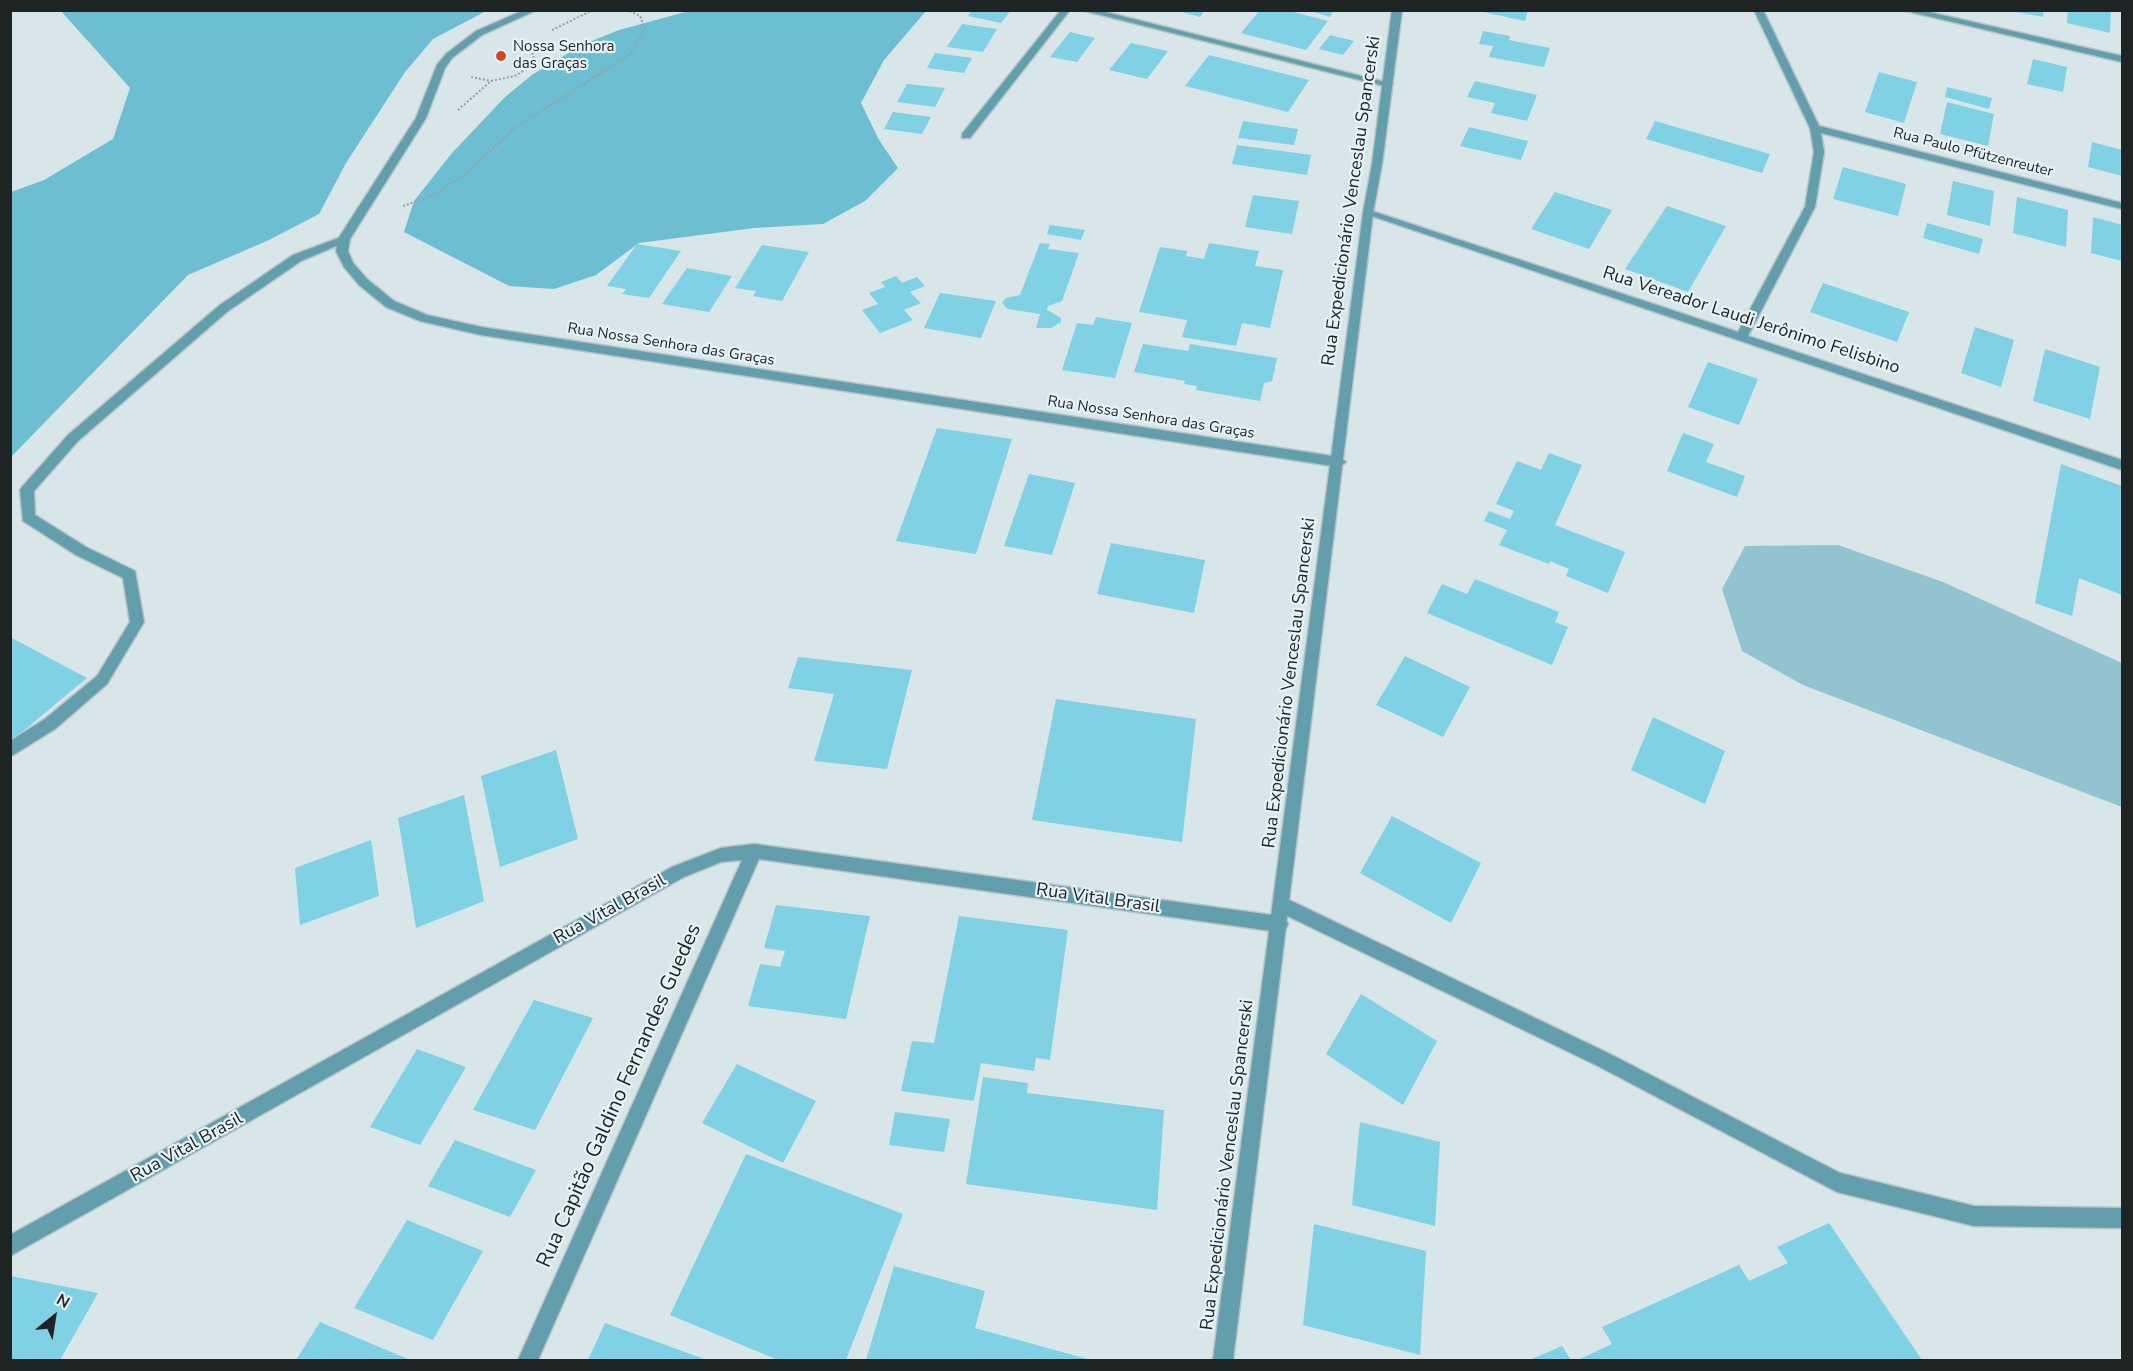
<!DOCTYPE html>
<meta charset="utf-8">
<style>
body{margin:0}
#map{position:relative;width:2133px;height:1371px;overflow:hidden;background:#d8e6e9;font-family:"Nunito Sans",sans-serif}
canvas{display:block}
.frame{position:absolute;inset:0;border:12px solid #1e2324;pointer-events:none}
.north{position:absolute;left:24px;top:1287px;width:60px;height:60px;-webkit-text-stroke:4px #e5f3f7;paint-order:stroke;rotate:30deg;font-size:16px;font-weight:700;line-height:24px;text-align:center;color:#1e2324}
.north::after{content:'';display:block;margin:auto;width:21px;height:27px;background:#1e2324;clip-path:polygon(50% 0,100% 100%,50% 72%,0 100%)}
</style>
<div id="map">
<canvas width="2133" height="1371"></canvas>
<div class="frame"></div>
<div class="north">N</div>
</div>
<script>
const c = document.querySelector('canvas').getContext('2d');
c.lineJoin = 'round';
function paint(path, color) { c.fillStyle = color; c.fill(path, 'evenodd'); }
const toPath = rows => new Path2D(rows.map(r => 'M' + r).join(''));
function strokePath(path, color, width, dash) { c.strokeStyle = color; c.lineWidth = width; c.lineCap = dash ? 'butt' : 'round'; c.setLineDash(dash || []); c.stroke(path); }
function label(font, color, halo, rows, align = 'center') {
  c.font = font + ' "Nunito Sans",sans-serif'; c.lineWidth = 4.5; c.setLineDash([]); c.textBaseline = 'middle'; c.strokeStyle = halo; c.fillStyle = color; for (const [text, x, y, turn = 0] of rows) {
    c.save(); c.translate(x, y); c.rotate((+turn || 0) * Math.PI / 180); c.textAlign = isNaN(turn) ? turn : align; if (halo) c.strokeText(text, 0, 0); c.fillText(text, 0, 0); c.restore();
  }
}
paint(toPath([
 [1838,545,1943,582,2122,663,2122,807,1803,685,1742,651,1722,589,1745,546]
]), '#92c3ce');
paint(toPath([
 [61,11,486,11,433,39,405,72,346,163,319,214,269,240,188,275,11,457,11,192,44,180,113,139,130,88],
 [689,11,926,11,884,60,861,103,879,140,898,168,865,201,823,224,754,228,639,243,596,275,554,289,509,286,404,232,414,201,452,153,505,97,532,75,582,45,619,30]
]), '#6cbed0');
paint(toPath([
 [972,10,1011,10,1001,23,968,16],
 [1175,10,1205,10,1200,17],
 [1260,10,1286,10,1328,21,1306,50,1241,33],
 [1307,10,1334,10,1330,17],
 [1474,10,1528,10,1525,21],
 [2016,10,2044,10,2043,17,2016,12],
 [2068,10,2111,11,2110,33,2067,23],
 [962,24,997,29,983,52,947,47],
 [1483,31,1510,36,1509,40,1550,48,1544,67,1489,57,1493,46,1479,44],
 [1070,32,1095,38,1077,62,1050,57],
 [1330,35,1354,41,1343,55,1319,49],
 [1131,43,1168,51,1147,79,1109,70],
 [935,53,972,58,964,73,927,68],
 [1209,55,1309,80,1288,112,1185,86],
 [2033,59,2067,67,2063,92,2027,84],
 [1879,72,1917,82,1904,123,1865,112],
 [1475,81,1537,95,1527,121,1491,113,1495,103,1467,97],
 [907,84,945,88,935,107,897,102],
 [1947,87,1992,98,1989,109,1945,97],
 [1947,102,1994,114,1988,146,1940,134],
 [893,112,931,117,922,134,884,129],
 [1243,121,1298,129,1294,145,1238,138],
 [1655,121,1770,154,1762,173,1646,139],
 [1469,127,1528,141,1521,160,1460,146],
 [2092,142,2122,150,2122,176,2088,167],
 [1237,145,1311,155,1307,175,1232,164],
 [1843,167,1906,184,1898,216,1833,199],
 [1953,181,1994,191,1990,226,1947,215],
 [1555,192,1612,210,1589,249,1531,229],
 [1253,195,1299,201,1292,234,1245,227],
 [2017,197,2068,210,2066,247,2013,233],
 [1667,206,1726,226,1688,292,1625,269],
 [2093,217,2122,225,2122,261,2091,253],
 [1927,223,1983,239,1979,254,1923,238],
 [1050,225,1085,230,1081,240,1047,234],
 [1040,243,1050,244,1048,249,1079,253,1062,301,1048,306,1047,310,1061,318,1061,322,1051,328,1036,328,1040,314,1008,309,1002,303,1006,298,1020,295],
 [1209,243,1259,251,1255,266,1283,270,1270,328,1242,323,1236,346,1182,337,1187,320,1139,312,1160,247,1187,251,1186,256,1204,259],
 [637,244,681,251,649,298,622,294,626,289,607,286],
 [762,245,809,252,782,301,753,296,756,291,735,288],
 [687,268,732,276,709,312,662,304],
 [896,276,902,283,917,277,925,286,910,292,921,303,904,310,913,320,880,333,862,310,878,304,869,293,885,287,881,282],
 [1823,283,1909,312,1897,342,1810,312],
 [940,293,996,301,981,338,924,328],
 [1096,317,1132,323,1115,378,1062,370,1077,323,1093,325],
 [1975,327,2014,340,2001,387,1961,373],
 [1143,344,1188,351,1190,344,1277,358,1272,381,1264,383,1260,401,1196,390,1197,386,1184,384,1185,381,1134,372],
 [2045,349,2100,367,2090,419,2033,401],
 [1708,362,1758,379,1739,425,1688,407],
 [937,428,1012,439,976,554,896,541],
 [1683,433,1714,444,1706,462,1745,476,1737,497,1667,471],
 [1549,453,1582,465,1555,525,1625,552,1608,593,1566,576,1569,569,1550,561,1549,564,1499,545,1507,530,1484,521,1489,511,1510,519,1514,511,1496,504,1517,461,1541,470],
 [2061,464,2122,486,2122,595,2079,578,2072,616,2035,603],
 [1029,474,1075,483,1052,555,1004,546],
 [1111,543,1205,560,1194,613,1097,594],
 [1475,579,1559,612,1555,622,1568,627,1552,665,1427,613,1442,584,1467,594],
 [10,637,87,678,10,742],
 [1405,656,1470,687,1443,737,1376,705],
 [798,657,912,670,887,769,814,761,834,694,788,688],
 [1056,699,1196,719,1182,842,1032,820],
 [1653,717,1725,751,1705,804,1631,770],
 [556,750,578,839,500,867,481,776],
 [464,795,484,901,416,928,398,818],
 [1392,816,1481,863,1451,923,1360,873],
 [371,840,379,896,300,925,295,868],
 [776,905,870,916,846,1019,748,1006,760,964,780,967,785,951,764,948],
 [959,916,1068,930,1050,1060,1036,1058,1034,1071,981,1063,974,1101,901,1091,912,1041,934,1043],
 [1361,994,1437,1041,1403,1105,1326,1054],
 [534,1000,593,1018,535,1130,473,1110],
 [417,1049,466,1067,420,1145,370,1127],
 [737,1064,816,1101,783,1163,702,1123],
 [983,1077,1028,1083,1027,1093,1164,1110,1157,1210,966,1184],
 [895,1112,950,1119,944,1152,889,1145],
 [1360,1122,1440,1142,1435,1226,1352,1205],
 [455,1140,536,1170,510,1217,428,1186],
 [746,1154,903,1214,846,1360,778,1360,670,1315],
 [407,1220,483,1251,433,1340,354,1308],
 [1829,1223,1922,1360,1578,1360,1612,1344,1602,1327,1739,1265,1749,1281,1788,1263,1777,1247],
 [1314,1224,1426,1251,1420,1355,1303,1325],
 [894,1266,985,1291,975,1328,1091,1360,866,1360],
 [10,1276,98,1293,60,1360,10,1360],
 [320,1322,410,1360,296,1360],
 [605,1323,707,1360,588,1360],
 [1562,1346,1571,1360,1530,1360]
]), '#7fd1e3');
const service = toPath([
 [344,236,348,237,348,241,301,261,228,311,78,441,34,491,35,515,86,547,135,571,144,622,107,684,55,729,10,757,10,741,45,719,97,676,130,622,123,578,76,555,23,521,20,490,22,487,68,435,220,305,293,255,344,236],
 [1281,896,1610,1054,1840,1173,1974,1206,2122,1208,2122,1228,1974,1226,1837,1192,1598,1066,1275,910,1273,904,1275,898,1281,896]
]);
const minor = toPath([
 [524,10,537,10,482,35,452,58,445,68,426,118,350,239,348,251,353,263,367,279,394,301,427,315,481,327,1339,457,1346,462,1339,467,481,335,420,321,386,307,359,285,344,267,336,251,338,239,416,118,437,65,446,54,476,31,524,10],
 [1061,10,1070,10,970,138,962,138,962,134,1061,10],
 [1081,10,1098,10,1393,84,1388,87,1081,10],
 [1754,10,1763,10,1819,126,2122,203,2122,209,1821,133,1824,152,1815,207,1748,336,2122,460,2122,470,1363,213,1368,210,1372,211,1738,332,1805,207,1814,152,1810,128,1754,10],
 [1902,10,1920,10,2122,56,2122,62,1902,10],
 [754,844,1279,916,1285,918,1288,924,1285,930,1279,932,759,859,538,1360,518,1360,742,860,721,862,684,877,10,1256,10,1235,672,867,721,848,754,844]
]);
const tertiary = toPath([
 [1392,10,1402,10,1382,164,1373,213,1233,1360,1213,1360,1363,213,1372,164,1392,10]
]);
strokePath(service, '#b7c3c6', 3);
strokePath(minor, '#b7c3c6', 3);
strokePath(tertiary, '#b7c3c6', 3);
strokePath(toPath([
 [552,30,593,10],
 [471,77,491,81],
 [458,110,491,81,515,76,531,66,534,60,533,54,521,47],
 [403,206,429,197,463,176,516,127,632,53,645,29,640,16,627,10]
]), '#96a1a3', 2, [2, 2]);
paint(service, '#639eac');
paint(minor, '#639eac');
paint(tertiary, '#639eac');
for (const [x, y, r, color] of [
 [501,56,6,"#d1472a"]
]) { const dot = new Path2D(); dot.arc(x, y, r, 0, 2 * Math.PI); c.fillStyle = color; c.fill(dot); strokePath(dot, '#e5f3f7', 2); }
label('15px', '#1e2324', '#e5f3f7', [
 ["Nossa Senhora",513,47],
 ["das Graças",513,64]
], 'left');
label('15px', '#1e2324', '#e5f3f7', [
 ["Rua Paulo Pfützenreuter",1973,153,14],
 ["Rua Nossa Senhora das Graças",671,345,9],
 ["Rua Nossa Senhora das Graças",1151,418,9]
]);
label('18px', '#1e2324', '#e5f3f7', [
 ["Rua Expedicionário Venceslau Spancerski",1352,201,-82],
 ["Rua Vereador Laudi Jerônimo Felisbino",1751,321,18],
 ["Rua Expedicionário Venceslau Spancerski",1290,683,-83],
 ["Rua Vital Brasil",1098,899,8],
 ["Rua Vital Brasil",610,910,-29],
 ["Rua Vital Brasil",187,1148,-29],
 ["Rua Expedicionário Venceslau Spancerski",1228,1165,-83]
]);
label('21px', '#1e2324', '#e5f3f7', [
 ["Rua Capitão Galdino Fernandes Guedes",620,1096,-66]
]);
</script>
